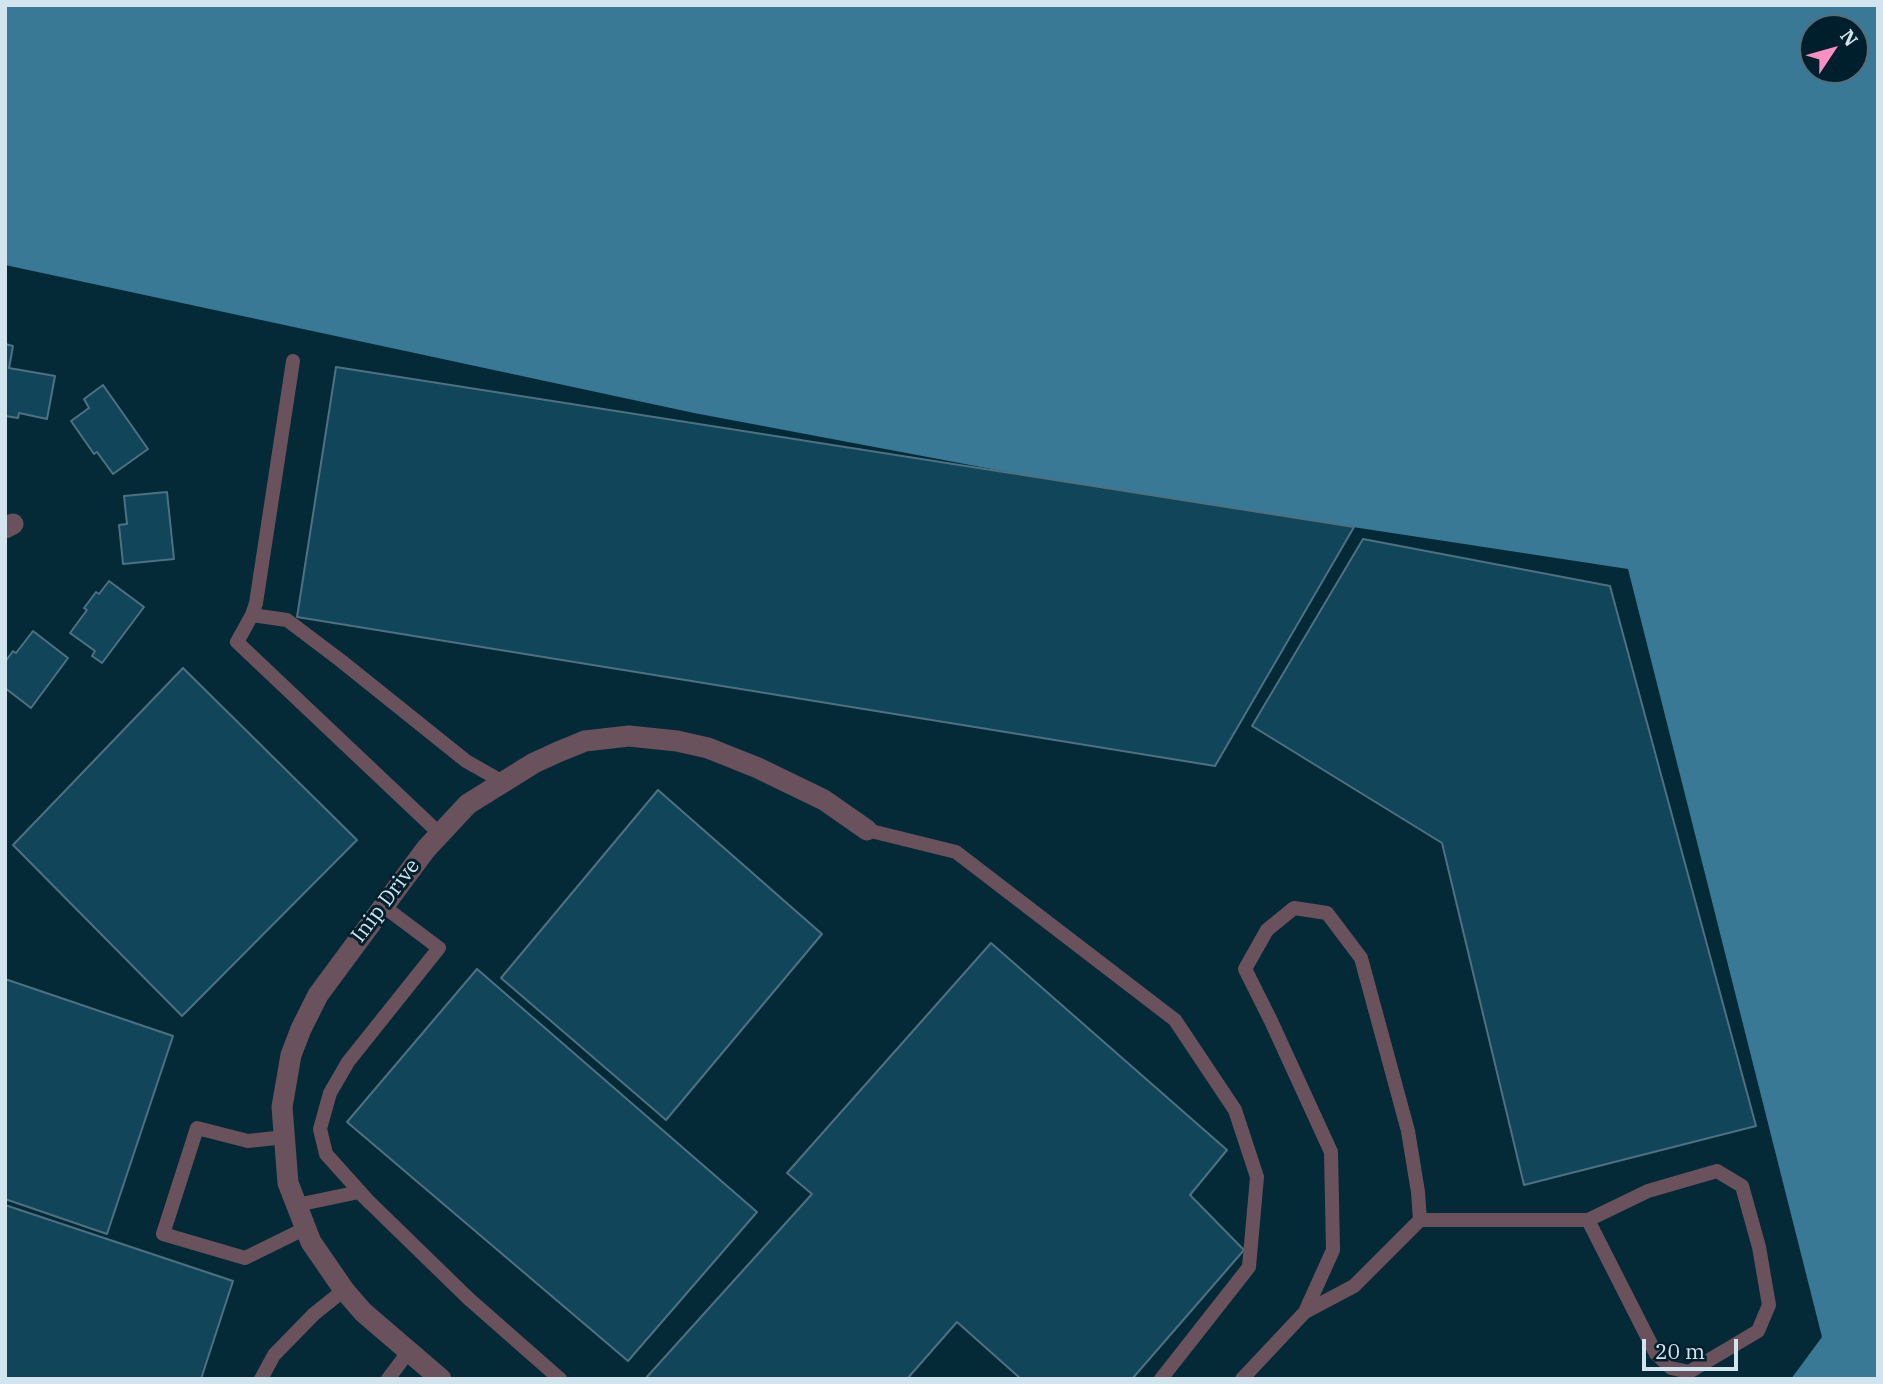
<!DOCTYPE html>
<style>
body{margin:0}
#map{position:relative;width:1883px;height:1384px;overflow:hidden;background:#042937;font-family:"IBM Plex Serif",serif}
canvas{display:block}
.frame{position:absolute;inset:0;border:7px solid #d2e5ef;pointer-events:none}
.north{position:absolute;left:1799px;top:14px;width:70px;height:70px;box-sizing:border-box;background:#001f2d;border:2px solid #546e7b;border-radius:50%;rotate:54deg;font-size:19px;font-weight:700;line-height:28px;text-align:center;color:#d2e5ef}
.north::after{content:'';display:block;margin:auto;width:24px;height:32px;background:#fb8fc4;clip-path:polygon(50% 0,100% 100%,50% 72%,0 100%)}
.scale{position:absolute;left:1642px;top:1339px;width:96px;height:32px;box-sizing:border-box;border:4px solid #d2e5ef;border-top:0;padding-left:9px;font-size:21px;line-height:24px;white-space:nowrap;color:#d2e5ef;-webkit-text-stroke:5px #001f2d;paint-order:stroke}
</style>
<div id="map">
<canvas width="1883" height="1384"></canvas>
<div class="frame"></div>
<div class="north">N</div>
<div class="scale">20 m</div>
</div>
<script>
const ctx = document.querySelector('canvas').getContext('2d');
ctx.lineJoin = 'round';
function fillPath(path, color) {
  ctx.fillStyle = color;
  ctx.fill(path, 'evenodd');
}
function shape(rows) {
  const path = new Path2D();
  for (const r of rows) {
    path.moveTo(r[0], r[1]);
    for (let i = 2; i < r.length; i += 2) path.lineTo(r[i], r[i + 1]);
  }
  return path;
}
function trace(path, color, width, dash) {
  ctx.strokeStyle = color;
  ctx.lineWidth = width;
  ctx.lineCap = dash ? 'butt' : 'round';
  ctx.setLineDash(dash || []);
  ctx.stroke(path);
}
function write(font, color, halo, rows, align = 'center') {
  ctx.font = font + ' "IBM Plex Serif",serif';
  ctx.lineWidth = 6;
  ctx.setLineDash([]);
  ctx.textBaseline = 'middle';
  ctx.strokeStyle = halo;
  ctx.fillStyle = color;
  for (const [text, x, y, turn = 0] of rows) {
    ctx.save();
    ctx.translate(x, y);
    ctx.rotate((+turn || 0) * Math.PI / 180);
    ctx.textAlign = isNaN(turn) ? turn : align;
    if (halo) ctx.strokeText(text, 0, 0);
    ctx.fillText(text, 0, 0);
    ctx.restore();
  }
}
fillPath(shape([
 [5,5,1878,5,1878,1379,1791,1379,1822,1337,1628,569,1071,484,694,413,5,265],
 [1813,28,1855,28,1855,70,1813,70]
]), '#397996');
const building = shape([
 [5,344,13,346,9,368,55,376,47,419,19,413,18,418,5,416,5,344],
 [336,367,1354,527,1215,766,297,617,336,367],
 [103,385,148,449,113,474,97,452,94,454,71,421,89,408,84,399,103,385],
 [167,492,174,559,123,564,119,525,127,524,124,496,167,492],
 [1363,539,1610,586,1756,1126,1524,1185,1442,843,1252,726,1363,539],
 [109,581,144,607,102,663,92,656,95,651,70,633,87,610,84,608,96,592,99,594,109,581],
 [33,631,68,658,31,708,5,688,5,662,13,651,16,653,33,631],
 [183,668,357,840,182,1016,13,845,183,668],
 [658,790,822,934,666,1120,501,978,658,790],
 [991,943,1227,1150,1190,1195,1244,1250,1132,1379,1021,1379,957,1322,907,1379,645,1379,812,1194,787,1173,991,943],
 [477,969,757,1212,628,1361,347,1122,477,969],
 [5,979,173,1036,107,1234,5,1199,5,979],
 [5,1205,233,1281,201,1379,5,1379,5,1205]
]);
fillPath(building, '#114559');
trace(building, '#4e7182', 2);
trace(shape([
 [293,361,256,603,252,615,237,642,440,834],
 [252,615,287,620,340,660,466,761,503,782],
 [867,830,956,852,1175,1020,1235,1110,1257,1177,1249,1267,1161,1379],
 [285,1137,248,1141,197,1128,163,1234,245,1258,306,1228],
 [370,1203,326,1154,320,1129,330,1093,348,1062,439,948,383,906],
 [297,1205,359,1192,469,1299,560,1379],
 [1420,1220,1588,1220,1648,1191,1717,1171,1742,1186,1759,1247,1769,1305,1758,1331,1689,1372,1671,1368,1656,1354,1588,1220],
 [261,1379,274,1355,314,1314,344,1290],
 [388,1379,409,1351],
 [1242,1379,1305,1312,1333,1250,1331,1152,1271,1021,1245,969,1267,930,1294,908,1327,913,1361,958,1408,1131,1418,1192,1420,1220,1354,1286,1305,1312]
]), '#6a525c', 14);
trace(shape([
 [5,528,13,524],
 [441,1379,363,1312,344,1290,311,1242,288,1183,282,1107,291,1055,301,1029,318,995,426,849,468,804,534,763,558,752,585,741,629,736,677,741,708,748,758,768,824,800,867,830]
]), '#6a525c', 21);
write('21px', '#d2e5ef', '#001f2d', [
 ["Inip Drive",386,901,-53]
]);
</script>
